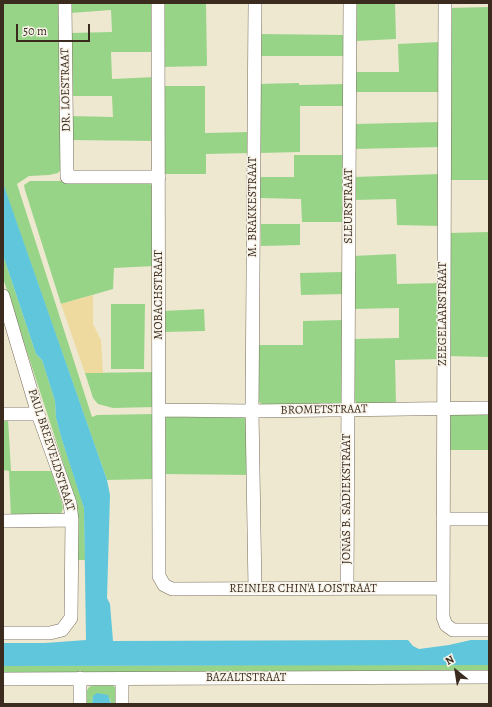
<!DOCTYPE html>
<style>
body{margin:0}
#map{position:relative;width:492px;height:707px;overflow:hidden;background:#eee8d0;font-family:Alegreya,serif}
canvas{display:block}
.frame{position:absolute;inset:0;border:4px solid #3b2a1e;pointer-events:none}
.north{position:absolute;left:436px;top:651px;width:40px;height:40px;-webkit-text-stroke:3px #f7f3e8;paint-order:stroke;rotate:330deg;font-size:11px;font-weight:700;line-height:16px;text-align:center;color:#3b2a1e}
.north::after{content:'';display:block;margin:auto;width:14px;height:18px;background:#3b2a1e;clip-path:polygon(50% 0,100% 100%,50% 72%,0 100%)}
.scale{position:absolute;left:16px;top:24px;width:74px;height:18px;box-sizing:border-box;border:2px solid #3b2a1e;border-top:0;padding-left:5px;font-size:12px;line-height:14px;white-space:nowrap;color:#3b2a1e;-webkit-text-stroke:3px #f7f3e8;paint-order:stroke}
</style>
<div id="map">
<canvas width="492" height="707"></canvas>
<div class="frame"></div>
<div class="north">N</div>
<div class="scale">50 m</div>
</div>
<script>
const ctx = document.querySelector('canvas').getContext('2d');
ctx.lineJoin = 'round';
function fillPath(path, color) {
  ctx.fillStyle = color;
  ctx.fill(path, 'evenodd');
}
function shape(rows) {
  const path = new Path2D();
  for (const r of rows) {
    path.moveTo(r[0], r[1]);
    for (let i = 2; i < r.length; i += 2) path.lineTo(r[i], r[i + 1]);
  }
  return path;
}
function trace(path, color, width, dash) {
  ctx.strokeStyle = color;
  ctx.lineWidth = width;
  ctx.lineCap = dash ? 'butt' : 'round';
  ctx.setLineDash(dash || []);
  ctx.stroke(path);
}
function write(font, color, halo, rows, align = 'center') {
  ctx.font = font + ' Alegreya,serif';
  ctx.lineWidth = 3;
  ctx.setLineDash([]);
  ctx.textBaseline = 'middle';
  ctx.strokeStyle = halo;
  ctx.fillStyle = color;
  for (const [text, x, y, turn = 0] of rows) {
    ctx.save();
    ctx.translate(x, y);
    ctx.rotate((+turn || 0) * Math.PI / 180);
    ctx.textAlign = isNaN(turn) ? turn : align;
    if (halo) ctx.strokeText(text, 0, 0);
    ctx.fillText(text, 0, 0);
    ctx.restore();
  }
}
fillPath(shape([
 [3,3,63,3,63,167,58,173,49,175,29,176,17,184,92,417,97,415,154,414,153,479,107,480,5,190,3,183],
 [70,3,154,3,155,52,111,52,112,79,156,77,156,141,69,140,68,116,113,117,112,96,69,96,70,33,112,32,111,10,70,13],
 [161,3,206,3,207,66,162,67],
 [356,3,395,3,396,39,356,41],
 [489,7,489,180,448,180,448,8],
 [258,34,344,35,344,56,258,56],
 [440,42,441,92,356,92,356,72,399,72,398,44],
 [299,83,299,85,345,84,346,106,300,106,300,152,259,153,257,84],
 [163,86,205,86,205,133,250,132,250,153,206,154,206,174,162,174],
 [441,122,441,147,354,149,354,124],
 [294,155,345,155,345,222,302,222,301,199,260,198,260,177,294,177],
 [440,174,440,226,397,225,396,199,353,200,354,177],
 [30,181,144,181,156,187,155,266,114,268,113,289,61,304,25,190,24,185],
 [261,224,300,224,300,245,261,246],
 [489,232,489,357,447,356,448,233],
 [396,254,397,284,441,283,440,359,395,360,396,404,364,405,356,403,353,395,354,339,399,338,399,308,352,309,353,256],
 [3,255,36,354,42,360,55,401,56,418,62,440,81,497,84,508,85,560,77,560,76,502,3,278],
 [343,272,344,294,301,295,300,273],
 [111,304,145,304,144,369,111,369],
 [204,309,205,331,163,332,163,311],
 [343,320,344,399,341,404,267,408,259,402,257,345,303,345,303,321],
 [155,372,155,407,113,408,98,404,93,398,85,373],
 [489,412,489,450,448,450,449,414],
 [169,414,247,414,250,475,161,474,163,417],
 [3,419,8,419,11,471,51,471,62,503,63,508,60,517,11,520,9,471,3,470],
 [297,665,489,665,489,672,3,674,3,666],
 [94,685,112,685,117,689,119,704,111,704,110,699,93,696,92,704,85,704,85,694,89,687]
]), '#97d488');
fillPath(shape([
 [93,295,93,324,101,340,103,373,85,373,61,304]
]), '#eeda9e');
fillPath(shape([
 [3,183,107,480,110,495,107,598,110,604,113,641,408,640,413,646,419,649,449,645,471,640,489,640,489,665,3,666,3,643,45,643,86,640,84,508,62,440,56,418,55,401,42,360,36,354,3,255],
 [97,693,108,695,111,704,92,704,93,696]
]), '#5fc6db');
const minor = shape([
 [65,3,67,177,159,177],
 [158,3,159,576,164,585,172,589,442,588],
 [255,3,252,411,255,589],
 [445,3,443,617,446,625,453,630,489,630],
 [3,296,38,414,70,503,72,520,71,618,62,630,50,633,3,633],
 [160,410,252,411,489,408],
 [3,414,38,414],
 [443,519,489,519],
 [3,521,72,520],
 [347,588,350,3],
 [3,679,489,677],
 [80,704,80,678],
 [122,704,122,679]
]);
trace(minor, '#7a6c5c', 14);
trace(minor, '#fff', 13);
write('12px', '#3b2a1e', '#f7f3e8', [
 ["DR. LOESTRAAT",66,90,-91],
 ["SLEURSTRAAT",349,206,-90],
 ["M. BRAKKESTRAAT",253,207,-90],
 ["MOBACHSTRAAT",159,295,-90],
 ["ZEEGELAARSTRAAT",443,314,-90],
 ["BROMETSTRAAT",324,410,-1],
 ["PAUL BREEVELDSTRAAT",51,450,72],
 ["JONAS B. SADIEKSTRAAT",347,499,-90],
 ["REINIER CHIN'A LOISTRAAT",303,589],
 ["BAZALTSTRAAT",246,678]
]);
</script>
